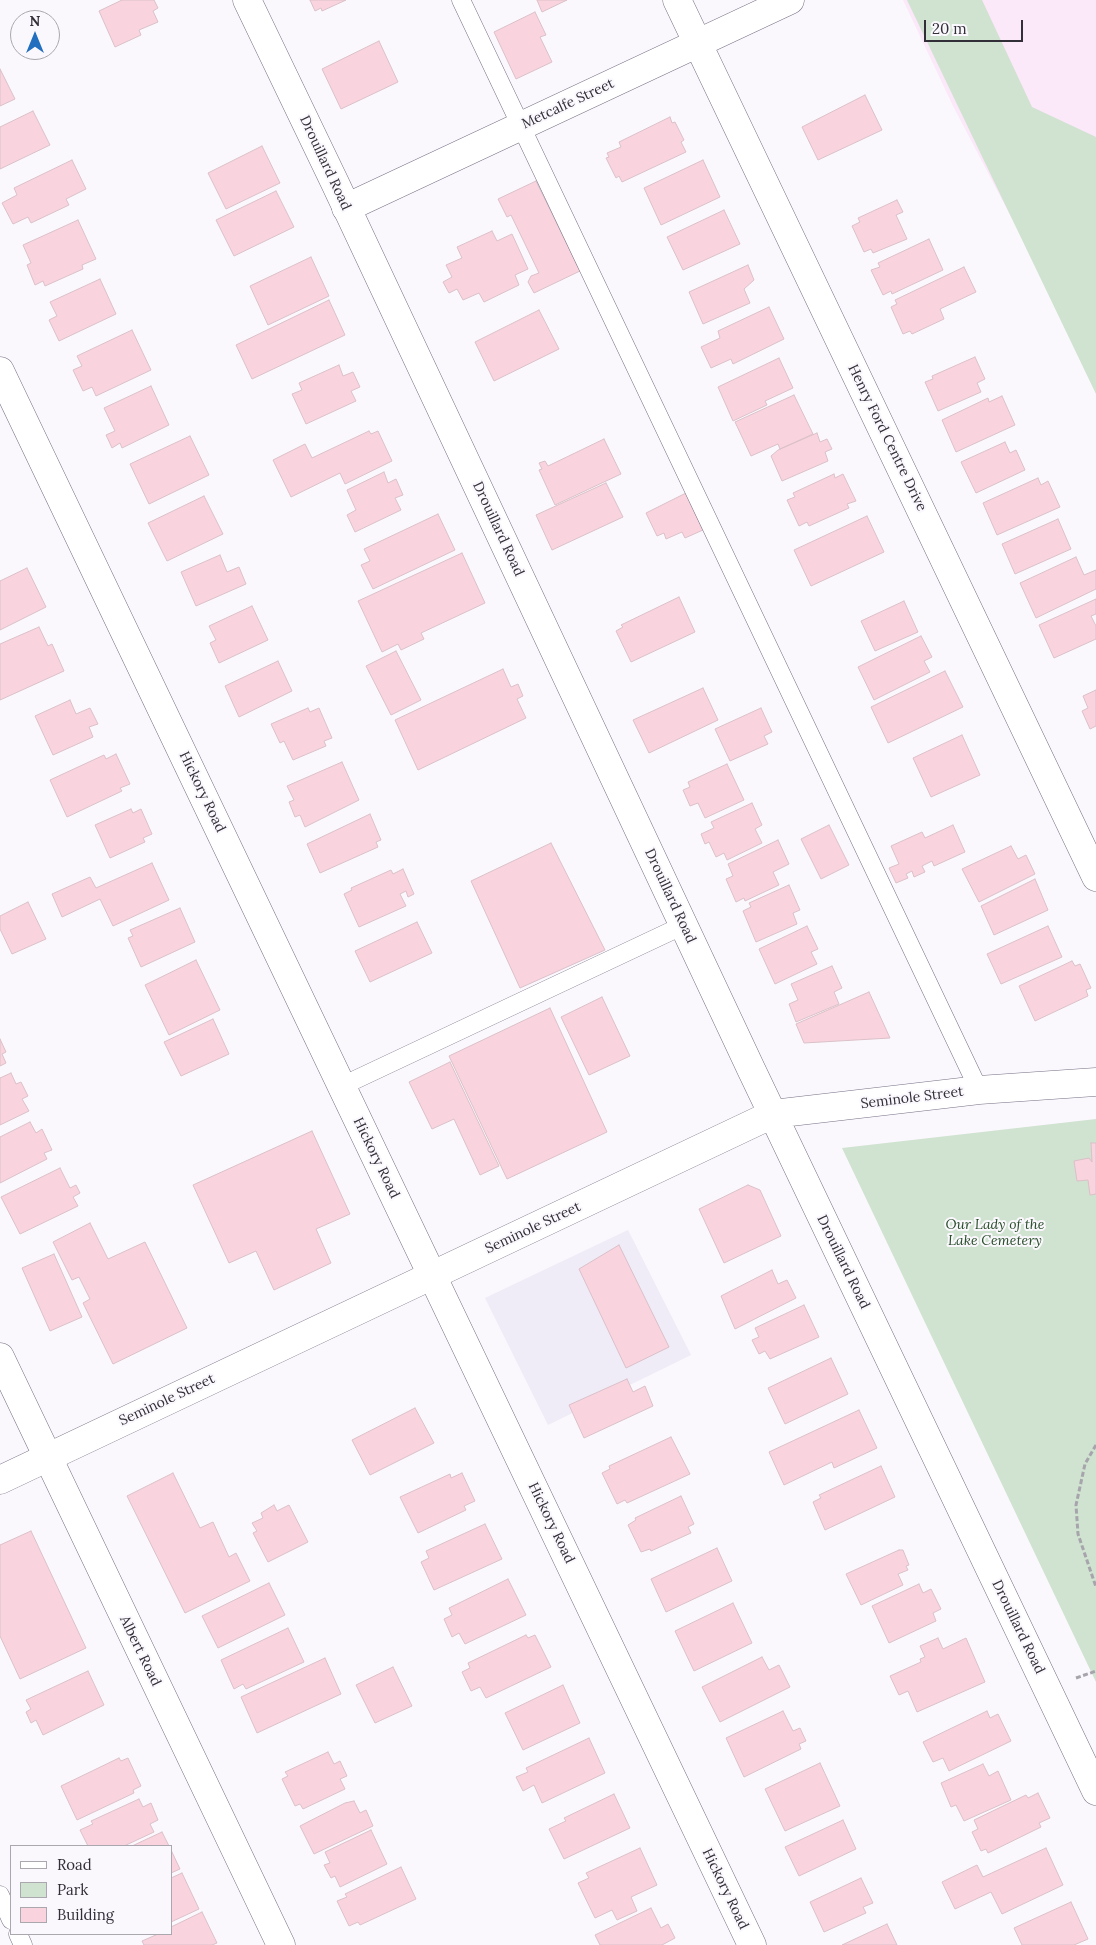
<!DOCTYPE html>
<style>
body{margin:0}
#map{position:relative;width:1096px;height:1945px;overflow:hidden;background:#faf8fd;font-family:Lora,serif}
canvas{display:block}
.legend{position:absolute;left:10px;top:1845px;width:162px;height:90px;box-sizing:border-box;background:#faf8fd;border:1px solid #aaa8ae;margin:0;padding:6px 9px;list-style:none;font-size:15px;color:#322f38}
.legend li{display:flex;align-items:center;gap:10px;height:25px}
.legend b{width:25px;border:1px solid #aaa8ae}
.north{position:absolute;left:10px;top:10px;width:50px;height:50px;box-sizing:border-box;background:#faf8fd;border:1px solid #aaa8ae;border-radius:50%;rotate:0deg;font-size:14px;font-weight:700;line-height:20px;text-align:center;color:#322f38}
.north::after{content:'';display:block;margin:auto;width:18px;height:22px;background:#236fbf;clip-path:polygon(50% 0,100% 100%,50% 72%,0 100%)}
.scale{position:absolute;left:924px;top:20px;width:99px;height:22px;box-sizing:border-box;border:2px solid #322f38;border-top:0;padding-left:6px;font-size:15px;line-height:18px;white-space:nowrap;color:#322f38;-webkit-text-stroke:4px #faf8fd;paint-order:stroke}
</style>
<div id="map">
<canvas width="1096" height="1945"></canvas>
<ul class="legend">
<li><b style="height:6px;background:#fff"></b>Road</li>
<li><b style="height:14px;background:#d0e2d0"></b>Park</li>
<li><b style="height:14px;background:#f9d4df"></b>Building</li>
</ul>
<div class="north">N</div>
<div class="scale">20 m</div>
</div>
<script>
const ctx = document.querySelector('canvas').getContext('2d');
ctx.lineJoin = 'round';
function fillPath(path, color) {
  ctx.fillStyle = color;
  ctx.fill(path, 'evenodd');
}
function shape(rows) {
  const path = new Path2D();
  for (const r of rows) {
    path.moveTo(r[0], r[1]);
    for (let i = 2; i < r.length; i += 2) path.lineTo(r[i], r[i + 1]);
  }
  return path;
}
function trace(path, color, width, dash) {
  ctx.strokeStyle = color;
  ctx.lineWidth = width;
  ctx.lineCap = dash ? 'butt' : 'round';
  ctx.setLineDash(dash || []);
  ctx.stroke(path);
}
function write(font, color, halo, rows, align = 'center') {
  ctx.font = font + ' Lora,serif';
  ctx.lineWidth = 4;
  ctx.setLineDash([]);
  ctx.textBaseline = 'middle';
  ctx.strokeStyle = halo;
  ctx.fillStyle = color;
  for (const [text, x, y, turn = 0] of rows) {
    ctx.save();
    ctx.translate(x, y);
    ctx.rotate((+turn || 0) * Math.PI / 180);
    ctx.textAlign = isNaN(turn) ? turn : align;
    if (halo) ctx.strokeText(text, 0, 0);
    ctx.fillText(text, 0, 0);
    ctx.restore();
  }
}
fillPath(shape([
 [628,1230,691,1355,548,1425,485,1298]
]), '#efebf7');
fillPath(shape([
 [903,0,1096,0,1096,392,1032,257,953,106]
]), '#fbe8f9');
fillPath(shape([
 [907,0,982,0,1032,107,1096,137,1096,394],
 [1096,1119,1096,1682,842,1148]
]), '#d0e2d0');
const building = shape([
 [122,0,154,0,158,8,153,11,158,22,139,30,141,35,115,47,99,11,122,0],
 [310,0,346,0,322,11,321,8,315,11,310,0],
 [537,0,567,0,542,12,537,0],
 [535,12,546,35,540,37,552,62,516,79,494,32,535,12],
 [379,41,398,82,341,109,322,69,379,41],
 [0,69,15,99,0,106,0,69],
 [865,95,882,130,818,160,802,127,865,95],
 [33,111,50,145,0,169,0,127,33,111],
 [670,117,672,123,675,122,684,140,681,142,686,152,622,182,619,176,616,178,606,158,609,157,607,153,621,147,619,142,670,117],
 [262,146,280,183,226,209,208,173,262,146],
 [72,160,86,189,66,199,69,205,31,223,28,217,13,224,2,203,17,195,14,188,72,160],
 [703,160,720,197,661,225,644,188,703,160],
 [536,181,580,271,534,293,528,282,531,276,539,273,511,215,507,217,498,199,536,181],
 [276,191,294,227,234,256,216,220,276,191],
 [897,200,903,212,896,215,907,239,873,253,871,249,864,252,852,226,860,222,858,218,897,200],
 [724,210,740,244,683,270,667,237,724,210],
 [78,220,96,259,82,265,83,269,45,286,43,281,35,285,27,265,31,263,23,245,78,220],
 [492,231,497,241,512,234,528,269,515,275,519,285,484,302,479,293,463,300,457,289,449,293,443,282,452,277,446,265,462,258,457,247,492,231],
 [929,239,943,270,892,294,891,291,883,295,871,270,880,267,878,263,929,239],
 [311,257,329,296,268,325,250,286,311,257],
 [748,265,754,280,744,289,750,303,703,324,689,292,748,265],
 [964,267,976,292,940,309,944,319,912,334,910,331,903,334,891,307,897,304,895,300,964,267],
 [100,279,116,314,59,341,49,320,57,316,50,302,100,279],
 [329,300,345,335,252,379,236,345,329,300],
 [769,307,784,339,733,364,731,359,711,368,701,347,720,338,718,331,769,307],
 [539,310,559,349,494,381,475,342,539,310],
 [132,330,151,370,96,396,92,387,83,391,73,370,82,366,77,356,132,330],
 [975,357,985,379,977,383,981,392,938,411,925,382,933,379,932,376,975,357],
 [779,358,793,388,765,401,767,405,733,421,718,387,779,358],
 [339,365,343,376,353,372,360,387,351,391,356,401,306,424,292,394,302,390,299,383,339,365],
 [151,386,169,425,122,448,120,443,112,448,106,435,115,431,104,408,151,386],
 [794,395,813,434,780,449,778,444,751,456,735,422,794,395],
 [1002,396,1015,425,956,452,942,420,988,398,989,402,1002,396],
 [369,431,371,434,378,431,392,461,345,484,340,473,291,497,273,460,305,444,312,458,369,431],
 [817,433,820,442,827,439,832,449,825,452,828,461,782,481,771,456,778,450,817,433],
 [190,436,209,475,149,504,130,464,190,436],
 [604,439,621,474,555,505,539,470,542,469,539,463,545,461,548,466,604,439],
 [1005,442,1010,453,1016,450,1025,470,976,493,961,462,1005,442],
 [384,472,388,483,396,479,403,495,395,498,401,510,355,532,347,515,356,510,347,490,384,472],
 [834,474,835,478,843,474,856,501,847,504,849,508,809,526,807,522,799,526,787,500,795,497,793,493,834,474],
 [1038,478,1041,485,1048,481,1060,507,997,535,983,503,1038,478],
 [606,483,623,517,552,550,536,515,606,483],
 [686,493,703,530,685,538,682,532,666,539,664,533,657,536,646,513,686,493],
 [204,496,223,534,167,561,148,523,204,496],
 [438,514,455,550,373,589,361,565,370,561,364,549,438,514],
 [867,516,884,552,811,586,794,550,867,516],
 [1058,519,1071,549,1015,574,1002,544,1058,519],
 [462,553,485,603,421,633,424,639,401,650,398,644,382,652,358,601,462,553],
 [220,555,227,572,239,567,246,584,196,606,181,572,220,555],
 [1076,557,1084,575,1096,570,1096,589,1036,618,1020,583,1076,557],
 [27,568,46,607,0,630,0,581,27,568],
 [679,597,695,632,631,662,616,631,623,627,621,625,679,597],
 [1096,599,1096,614,1091,616,1096,626,1096,639,1054,658,1039,625,1096,599],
 [904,601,918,632,875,651,861,621,904,601],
 [252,606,268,640,219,663,210,643,216,640,209,626,252,606],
 [39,627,48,646,52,644,64,671,0,700,0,644,39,627],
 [921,636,932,657,924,661,930,672,874,700,858,667,921,636],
 [396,651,421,700,391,715,366,666,396,651],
 [278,661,292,691,239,717,225,686,278,661],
 [503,669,511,687,518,684,523,696,517,699,526,718,418,770,395,720,503,669],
 [945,671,963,707,888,743,871,707,945,671],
 [703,688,718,720,649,753,633,720,703,688],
 [1096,690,1096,726,1090,729,1082,711,1088,708,1083,696,1096,690],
 [70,700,76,714,90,708,98,724,89,727,93,737,53,755,35,716,70,700],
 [308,708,310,712,319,708,332,738,324,741,326,746,293,760,284,741,280,743,271,724,308,708],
 [761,708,772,732,764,736,768,744,730,761,715,729,761,708],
 [962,735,980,775,931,797,913,758,962,735],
 [116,754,130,784,120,788,122,791,67,817,50,780,104,755,106,759,116,754],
 [342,762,359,800,305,827,300,815,295,817,289,802,294,800,287,786,342,762],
 [727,764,744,800,705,818,698,803,690,806,683,790,690,787,688,782,727,764],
 [752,803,762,825,755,829,762,843,727,860,724,853,716,857,709,842,705,844,701,834,714,828,711,822,752,803],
 [131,809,133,813,141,809,152,834,143,838,145,842,110,858,95,825,131,809],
 [370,814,381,840,376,842,378,847,320,873,307,844,370,814],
 [829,825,849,865,821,879,801,839,829,825],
 [953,825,965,852,934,866,932,861,922,866,925,872,914,877,912,871,906,874,908,878,896,883,889,868,899,864,891,846,922,832,925,838,953,825],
 [778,840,789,864,773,872,779,885,745,901,744,898,736,902,726,879,733,876,728,864,778,840],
 [551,843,605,950,520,988,471,881,551,843],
 [1011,846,1018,859,1026,855,1035,874,979,902,962,869,1011,846],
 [152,863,169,900,113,926,100,899,62,917,52,894,90,877,96,888,152,863],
 [403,869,414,894,408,897,406,891,400,894,406,906,359,927,344,894,352,890,351,888,391,870,393,874,403,869],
 [1035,879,1048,910,994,935,981,906,1035,879],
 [789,885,800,910,793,913,797,924,756,942,743,911,751,907,749,903,789,885],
 [28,902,46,939,12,954,0,929,0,916,28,902],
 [180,908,195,942,141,967,128,938,133,936,130,930,180,908],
 [417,922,432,953,370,982,355,951,417,922],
 [807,926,818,949,811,952,817,964,775,984,759,949,807,926],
 [1048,926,1062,957,1001,984,987,954,1048,926],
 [196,960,220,1010,169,1035,145,985,196,960],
 [1072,961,1075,966,1080,964,1091,988,1086,990,1088,996,1035,1021,1019,986,1072,961],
 [832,966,842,988,834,992,839,1004,796,1022,789,1004,798,1000,791,984,832,966],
 [869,992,890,1038,804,1043,796,1024,869,992],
 [602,997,630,1056,589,1075,561,1017,602,997],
 [550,1008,607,1132,507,1179,449,1056,550,1008],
 [213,1019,229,1054,181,1076,164,1042,213,1019],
 [0,1039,6,1052,2,1054,6,1063,0,1066,0,1039],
 [450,1062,499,1166,480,1175,454,1119,432,1129,409,1082,450,1062],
 [11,1073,16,1084,21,1082,28,1096,22,1099,29,1111,0,1125,0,1078,11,1073],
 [30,1122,36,1133,42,1129,52,1150,44,1153,47,1159,0,1183,0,1137,30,1122],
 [312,1131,350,1214,316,1229,331,1263,274,1290,256,1251,229,1263,193,1185,312,1131],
 [1091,1143,1096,1143,1096,1194,1090,1195,1088,1180,1077,1181,1074,1161,1089,1158,1092,1162,1091,1143],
 [60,1168,70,1188,76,1185,80,1193,73,1197,78,1206,20,1234,1,1197,60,1168],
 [748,1185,760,1190,781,1236,724,1263,699,1209,748,1185],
 [90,1223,108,1259,145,1242,187,1328,113,1364,83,1303,90,1299,79,1277,72,1280,53,1242,90,1223],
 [619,1245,669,1347,626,1368,579,1269,619,1245],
 [54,1254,82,1317,50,1331,22,1268,54,1254],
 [772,1270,778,1284,787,1280,796,1298,735,1329,721,1296,772,1270],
 [804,1305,819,1337,770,1359,765,1351,759,1354,752,1340,759,1337,755,1328,804,1305],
 [831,1358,848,1394,785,1424,768,1388,831,1358],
 [627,1379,633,1392,645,1386,653,1406,584,1438,569,1405,627,1379],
 [415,1408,434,1443,370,1475,352,1440,415,1408],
 [859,1410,877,1448,834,1468,832,1462,784,1485,769,1452,859,1410],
 [671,1437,690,1474,627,1503,625,1500,617,1504,602,1473,610,1469,609,1466,671,1437],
 [881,1466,895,1497,825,1530,813,1502,821,1498,819,1495,881,1466],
 [173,1473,200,1528,213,1522,229,1557,236,1553,250,1581,185,1613,127,1496,173,1473],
 [462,1473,475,1501,464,1506,466,1510,418,1533,400,1497,450,1474,451,1478,462,1473],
 [681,1496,694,1524,688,1527,691,1533,651,1551,650,1549,641,1552,628,1525,636,1520,635,1518,681,1496],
 [274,1505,277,1511,289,1505,308,1542,268,1562,253,1533,257,1531,252,1523,263,1518,261,1513,274,1505],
 [485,1524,502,1559,434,1590,421,1562,429,1558,426,1551,485,1524],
 [31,1531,86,1648,20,1679,0,1636,0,1545,31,1531],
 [717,1548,732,1581,666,1612,651,1579,717,1548],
 [899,1550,903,1550,909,1565,906,1566,908,1570,898,1574,903,1585,861,1605,846,1574,899,1550],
 [508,1579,526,1615,465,1644,459,1633,452,1637,444,1619,452,1615,449,1608,508,1579],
 [269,1583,285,1615,218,1648,202,1616,269,1583],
 [919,1584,923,1593,931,1589,941,1609,933,1613,936,1621,889,1643,872,1606,919,1584],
 [733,1603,752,1643,694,1671,675,1631,733,1603],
 [288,1628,304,1662,246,1689,243,1684,234,1689,221,1660,288,1628],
 [526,1635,528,1638,535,1635,551,1667,486,1698,480,1687,471,1691,462,1672,470,1668,468,1663,526,1635],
 [938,1638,943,1649,966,1638,985,1682,917,1712,908,1691,899,1695,890,1676,921,1662,920,1659,925,1657,920,1646,938,1638],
 [762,1657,769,1670,779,1665,790,1687,720,1722,702,1687,762,1657],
 [325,1658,341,1694,257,1733,241,1697,325,1658],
 [393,1667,412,1706,375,1723,356,1685,393,1667],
 [88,1671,104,1705,43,1735,36,1720,31,1723,26,1712,31,1709,26,1700,88,1671],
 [563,1685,580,1723,523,1750,505,1713,563,1685],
 [783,1711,793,1731,800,1728,806,1741,799,1744,801,1749,744,1777,726,1738,783,1711],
 [987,1711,990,1718,998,1714,1011,1741,949,1771,943,1758,933,1762,923,1742,987,1711],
 [589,1738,605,1773,542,1803,534,1785,523,1791,516,1777,528,1772,526,1768,589,1738],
 [328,1752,334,1764,340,1761,347,1776,340,1779,345,1789,303,1809,300,1804,295,1806,282,1779,288,1776,285,1772,328,1752],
 [119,1758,121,1761,128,1758,141,1786,133,1790,134,1793,77,1820,61,1786,119,1758],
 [820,1763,840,1806,785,1831,765,1789,820,1763],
 [983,1764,989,1776,998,1771,1011,1800,964,1821,956,1805,951,1807,941,1783,983,1764],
 [1038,1793,1050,1818,1039,1823,1041,1827,988,1853,986,1849,981,1851,972,1832,978,1829,974,1820,1026,1795,1028,1798,1038,1793],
 [614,1794,630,1828,564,1859,549,1829,566,1821,564,1818,614,1794],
 [139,1799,143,1807,151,1803,158,1820,150,1824,154,1832,124,1846,88,1846,80,1830,93,1824,91,1821,139,1799],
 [354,1801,360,1813,366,1810,373,1826,314,1854,300,1826,345,1803,354,1801],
 [843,1820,856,1849,799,1876,785,1847,843,1820],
 [371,1830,387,1864,340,1887,335,1876,331,1878,324,1865,330,1863,325,1852,371,1830],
 [162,1832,169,1846,132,1846,162,1832],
 [640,1848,657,1885,631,1897,637,1911,617,1920,612,1910,595,1918,578,1883,589,1878,586,1873,640,1848],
 [1046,1848,1063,1885,1002,1914,991,1892,955,1909,942,1882,977,1865,983,1877,1046,1848],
 [171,1850,180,1869,171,1873,171,1850],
 [401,1867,416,1899,360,1925,358,1922,349,1926,337,1901,347,1897,345,1894,401,1867],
 [182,1873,199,1909,171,1922,171,1878,182,1873],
 [861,1878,873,1903,863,1907,866,1913,824,1932,810,1902,861,1878],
 [1071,1902,1088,1939,1074,1945,1022,1945,1014,1928,1071,1902],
 [651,1908,661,1928,668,1924,675,1938,662,1945,600,1945,595,1935,651,1908],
 [202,1912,217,1943,212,1945,144,1945,142,1941,158,1934,171,1934,171,1927,202,1912],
 [887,1924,897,1945,842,1945,887,1924]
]);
fillPath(building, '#f9d4df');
trace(building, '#dbc0c8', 1);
const service = shape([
 [461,0,979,1090],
 [342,1086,684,925],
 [0,1895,11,1920],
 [18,1934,23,1945]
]);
const minor = shape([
 [677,0,1096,877],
 [346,208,790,0],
 [0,371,752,1945],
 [0,1357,281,1945]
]);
const tertiary = shape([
 [247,0,335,183,752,1071,1096,1791],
 [0,1480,773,1114,979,1090,1096,1082]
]);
trace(service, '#777084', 19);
trace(minor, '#777084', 29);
trace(tertiary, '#777084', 29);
trace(shape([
 [1096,1445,1085,1464,1076,1505,1078,1534,1096,1587],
 [1076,1678,1096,1671]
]), '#a7a5ac', 3, [5, 2.5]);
trace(service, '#fff', 18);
trace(minor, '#fff', 28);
trace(tertiary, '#fff', 28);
write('14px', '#322f38', '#faf8fd', [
 ["Metcalfe Street",568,104,-25],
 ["Drouillard Road",325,163,65],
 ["Henry Ford Centre Drive",887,438,64],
 ["Drouillard Road",498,529,65],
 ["Hickory Road",202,792,64],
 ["Drouillard Road",670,896,65],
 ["Seminole Street",912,1098,-7],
 ["Hickory Road",376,1158,64],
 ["Seminole Street",533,1228,-25],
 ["Drouillard Road",843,1262,64],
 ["Seminole Street",167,1400,-25],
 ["Hickory Road",551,1523,64],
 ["Drouillard Road",1018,1627,64],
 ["Albert Road",140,1651,64],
 ["Hickory Road",725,1889,64]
]);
write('italic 14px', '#284d29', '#faf8fd', [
 ["Our Lady of the",995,1225],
 ["Lake Cemetery",995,1241]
]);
</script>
